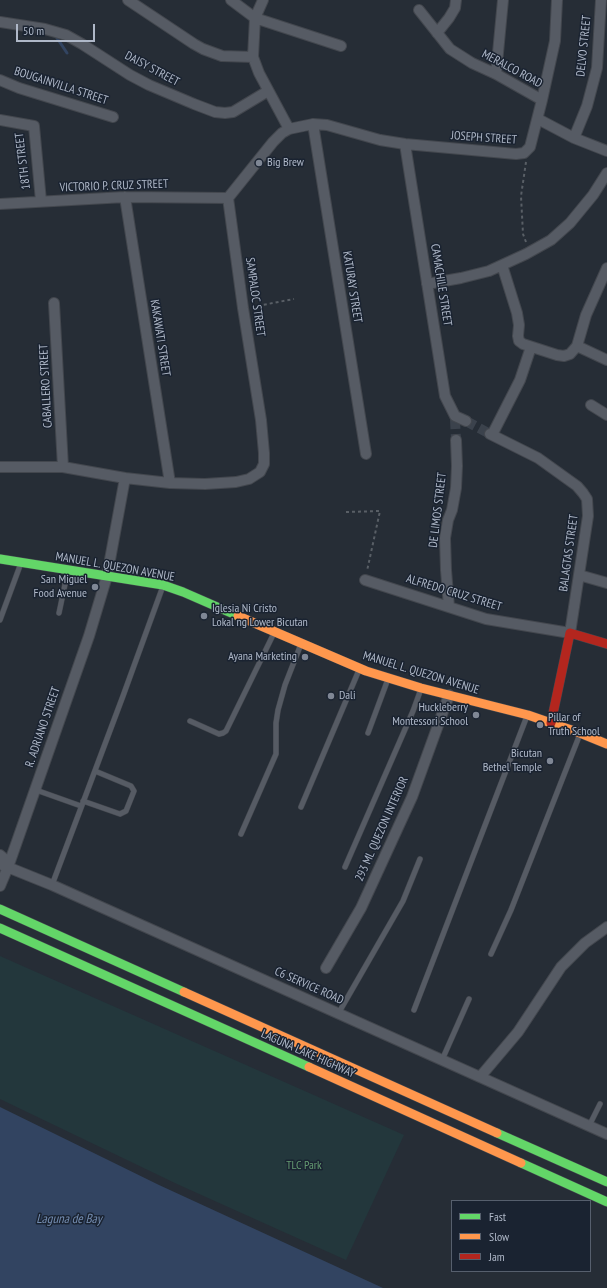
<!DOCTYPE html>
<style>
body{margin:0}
#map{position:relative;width:607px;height:1288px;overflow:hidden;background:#262d36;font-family:"PT Sans Narrow",sans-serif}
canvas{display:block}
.legend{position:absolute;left:451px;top:1200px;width:140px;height:72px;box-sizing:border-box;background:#1a2331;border:1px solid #565f6d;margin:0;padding:5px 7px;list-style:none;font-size:12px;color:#afb8c8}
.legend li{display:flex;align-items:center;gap:8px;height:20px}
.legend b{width:20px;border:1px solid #565f6d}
.scale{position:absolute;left:16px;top:24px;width:79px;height:18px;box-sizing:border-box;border:2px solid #afb8c8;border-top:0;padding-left:5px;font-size:12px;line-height:14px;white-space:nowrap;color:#afb8c8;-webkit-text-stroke:3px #1a2331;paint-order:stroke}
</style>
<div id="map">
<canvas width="607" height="1288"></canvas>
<ul class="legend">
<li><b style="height:5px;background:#63d668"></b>Fast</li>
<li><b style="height:5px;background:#ff974d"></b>Slow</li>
<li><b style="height:5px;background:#b3261e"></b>Jam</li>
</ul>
<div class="scale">50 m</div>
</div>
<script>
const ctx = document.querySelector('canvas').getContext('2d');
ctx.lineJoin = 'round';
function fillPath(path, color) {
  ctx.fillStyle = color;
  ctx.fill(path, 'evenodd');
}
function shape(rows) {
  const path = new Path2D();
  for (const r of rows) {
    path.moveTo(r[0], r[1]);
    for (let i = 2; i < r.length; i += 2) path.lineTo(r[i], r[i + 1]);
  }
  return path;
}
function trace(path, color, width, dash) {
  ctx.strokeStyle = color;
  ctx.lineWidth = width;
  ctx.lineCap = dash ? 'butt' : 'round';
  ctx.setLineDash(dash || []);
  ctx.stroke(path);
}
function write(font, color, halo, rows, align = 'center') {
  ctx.font = font + ' "PT Sans Narrow",sans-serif';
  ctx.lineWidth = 3;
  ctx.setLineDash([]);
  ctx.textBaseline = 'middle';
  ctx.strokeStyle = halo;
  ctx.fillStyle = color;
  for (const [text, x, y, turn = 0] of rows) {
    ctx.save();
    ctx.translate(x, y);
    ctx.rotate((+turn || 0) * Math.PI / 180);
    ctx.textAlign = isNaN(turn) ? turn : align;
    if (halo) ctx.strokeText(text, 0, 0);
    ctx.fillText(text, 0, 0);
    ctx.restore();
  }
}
fillPath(shape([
 [0,956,404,1135,346,1260,177,1184,0,1099]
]), '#23373c');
fillPath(shape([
 [0,1107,159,1185,383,1288,0,1288]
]), '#324461');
trace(shape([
 [55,35,67,53]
]), '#324461', 3);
trace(shape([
 [455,419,456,440],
 [466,421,490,434]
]), '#3b424c', 10, [10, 5]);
const lane = shape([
 [59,613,68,570],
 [0,620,21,563],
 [190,721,219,734,223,733,226,731,274,633],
 [368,733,388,679],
 [36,790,81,806],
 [83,801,120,814,126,811,134,791,131,786,95,771],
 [301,807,359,670],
 [241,834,276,754,276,723,278,710,285,685,301,644],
 [345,867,413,711,421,689],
 [52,885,123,696,163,586],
 [491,954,511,910,580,734],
 [414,1010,527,716],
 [338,1014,403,901,420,859],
 [442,1060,469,999],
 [589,1126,600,1104]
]);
const street = shape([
 [128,0,194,44,203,49,222,56,253,57],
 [231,0,255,18,341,46],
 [263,0,255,18,253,57,259,73,289,129],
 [419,10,450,49,472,63,496,74,542,100],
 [0,22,45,29,66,35,82,44,130,75,149,85,194,104,215,112,225,113,233,112,268,91],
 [437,33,449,18,455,8,456,0],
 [496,74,503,0],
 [0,80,19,88,113,117],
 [538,119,574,138,607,151],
 [0,120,34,126,41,201],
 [313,124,366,454],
 [574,138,587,106,597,68,601,0],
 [405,144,445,396,455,416,466,421],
 [125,197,170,483],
 [0,204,125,197,228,198],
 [502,265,517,313,519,325,518,336,519,341,523,344,557,355,564,356,570,354,577,346,586,315,607,268],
 [427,284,461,278,489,271,526,254,551,240,570,223,593,195,607,173],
 [54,303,63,467],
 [577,346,607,360],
 [591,405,607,415],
 [492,435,520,380,531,347],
 [0,467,63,467,125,478,170,483,205,484,236,482,249,479,260,472,264,464,264,453,261,420,243,308,228,198,273,142,282,133,289,129,313,124,327,125,380,140,405,144,516,154,524,153,530,147,542,100,555,41,557,0],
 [579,575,607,583],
 [365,580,486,619,570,633,588,516,587,499,583,493,577,486,538,458,490,434],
 [449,607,446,570,445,538,448,520,452,510,456,488,457,466,456,440],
 [0,855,6,860,8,867],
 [0,864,52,885,607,1134],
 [0,886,8,867,89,636,107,576,125,478],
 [326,968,361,908,412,797,449,695],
 [480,1077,518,1032,561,967,585,943,607,927]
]);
const fast = shape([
 [0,559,163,585,183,592,238,616],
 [0,909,184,992],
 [0,928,309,1067],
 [497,1133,607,1182],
 [521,1163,607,1202]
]);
const slow = shape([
 [238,616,366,671,421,688,528,715,580,733,607,744],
 [184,992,497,1133],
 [309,1067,521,1163]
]);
const jam = shape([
 [551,723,570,633,607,644]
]);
trace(lane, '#43474e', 6);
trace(street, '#43474e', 12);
trace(fast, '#43474e', 10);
trace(slow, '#43474e', 10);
trace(jam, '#43474e', 10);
trace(shape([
 [526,162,521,196,523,234,526,242],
 [252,307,294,299],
 [346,512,380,511,367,571]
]), '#595f66', 2, [3, 3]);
trace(lane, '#565b64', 5);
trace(street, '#565b64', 10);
trace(fast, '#63d668', 9);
trace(slow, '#ff974d', 9);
trace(jam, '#b3261e', 9);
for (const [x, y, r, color] of [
 [259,163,4,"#7f8795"],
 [95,587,4,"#7f8795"],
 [204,616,4,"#7f8795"],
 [305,657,4,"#7f8795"],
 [331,696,4,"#7f8795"],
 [476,715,4,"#7f8795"],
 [540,725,4,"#7f8795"],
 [550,761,4,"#7f8795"]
]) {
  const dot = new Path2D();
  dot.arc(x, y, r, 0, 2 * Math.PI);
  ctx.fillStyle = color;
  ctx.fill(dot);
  trace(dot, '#1a2331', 1.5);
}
write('12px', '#afb8c8', '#1a2331', [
 ["DELVO STREET",584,46,-84],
 ["DAISY STREET",152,69,28],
 ["MERALCO ROAD",512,69,28],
 ["BOUGAINVILLA STREET",61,86,18],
 ["JOSEPH STREET",484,138,4],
 ["18TH STREET",23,161,-97],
 ["VICTORIO P. CRUZ STREET",114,186,-2],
 ["CAMACHILE STREET",441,285,81],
 ["KATURAY STREET",352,287,81],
 ["SAMPALOC STREET",255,297,82],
 ["KAKAWATI STREET",160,338,81],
 ["CABALLERO STREET",46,386,-93],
 ["DE LIMOS STREET",438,510,-83],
 ["BALAGTAS STREET",569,553,-82],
 ["MANUEL L. QUEZON AVENUE",115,567,10],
 ["ALFREDO CRUZ STREET",454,593,17],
 ["MANUEL L. QUEZON AVENUE",421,673,17],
 ["R. ADRIANO STREET",43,727,-71],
 ["293 ML QUEZON INTERIOR",382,829,-66],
 ["C6 SERVICE ROAD",309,986,24],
 ["LAGUNA LAKE HIGHWAY",308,1054,24]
]);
write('12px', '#afb8c8', '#1a2331', [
 ["Big Brew",267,163],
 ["San Miguel",87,580,"right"],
 ["Food Avenue",87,594,"right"],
 ["Iglesia Ni Cristo",212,609],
 ["Lokal ng Lower Bicutan",212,623],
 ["Ayana Marketing",297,657,"right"],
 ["Dali",339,696],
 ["Huckleberry",468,708,"right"],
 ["Montessori School",468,722,"right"],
 ["Pillar of",548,718],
 ["Truth School",548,732],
 ["Bicutan",542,754,"right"],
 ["Bethel Temple",542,768,"right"]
], 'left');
write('12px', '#659b72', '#1a2331', [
 ["TLC Park",304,1166]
]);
write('italic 13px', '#758eb2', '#1a2331', [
 ["Laguna de Bay",69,1219]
]);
</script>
